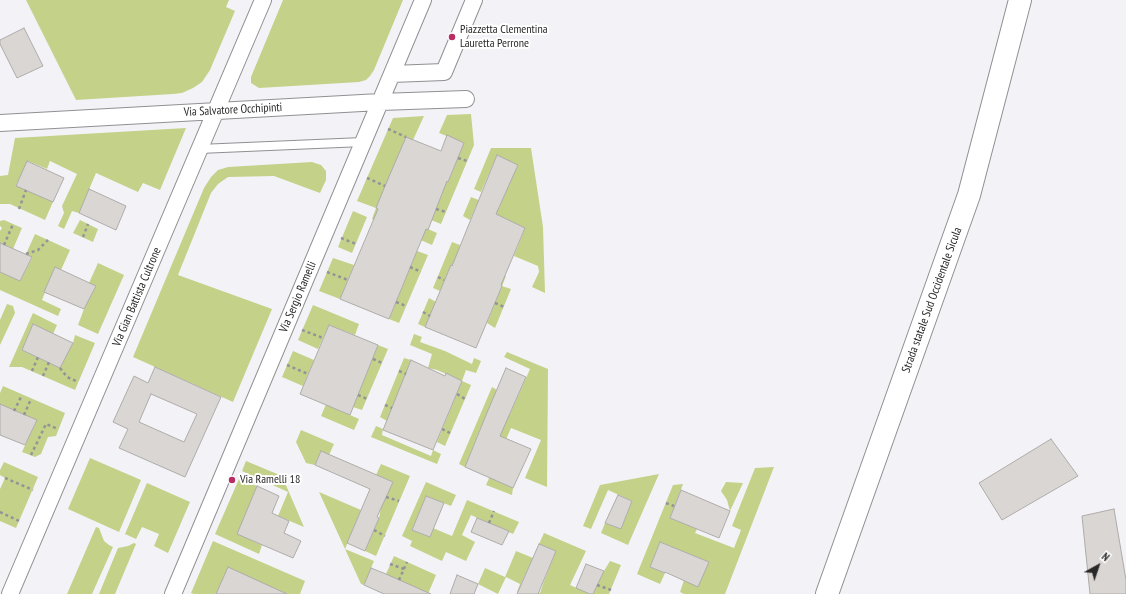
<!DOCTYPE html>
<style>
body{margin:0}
#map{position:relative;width:1126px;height:594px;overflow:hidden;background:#f3f3f7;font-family:"PT Sans Narrow",sans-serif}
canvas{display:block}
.north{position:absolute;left:1078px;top:546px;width:40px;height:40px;-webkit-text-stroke:3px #fff;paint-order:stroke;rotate:40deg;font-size:11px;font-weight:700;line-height:16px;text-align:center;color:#282829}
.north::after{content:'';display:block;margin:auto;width:14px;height:18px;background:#282829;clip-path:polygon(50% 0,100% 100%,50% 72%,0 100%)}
</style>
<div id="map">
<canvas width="1126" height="594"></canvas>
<div class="north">N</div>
</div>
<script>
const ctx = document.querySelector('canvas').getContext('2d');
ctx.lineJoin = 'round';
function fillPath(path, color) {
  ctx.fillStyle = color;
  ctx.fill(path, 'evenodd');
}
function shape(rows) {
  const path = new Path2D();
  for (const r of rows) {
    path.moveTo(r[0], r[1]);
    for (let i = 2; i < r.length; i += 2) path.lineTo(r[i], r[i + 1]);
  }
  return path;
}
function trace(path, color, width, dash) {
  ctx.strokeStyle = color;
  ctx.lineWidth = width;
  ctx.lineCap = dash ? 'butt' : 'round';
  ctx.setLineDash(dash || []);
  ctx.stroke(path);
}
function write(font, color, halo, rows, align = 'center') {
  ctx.font = font + ' "PT Sans Narrow",sans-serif';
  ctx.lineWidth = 4;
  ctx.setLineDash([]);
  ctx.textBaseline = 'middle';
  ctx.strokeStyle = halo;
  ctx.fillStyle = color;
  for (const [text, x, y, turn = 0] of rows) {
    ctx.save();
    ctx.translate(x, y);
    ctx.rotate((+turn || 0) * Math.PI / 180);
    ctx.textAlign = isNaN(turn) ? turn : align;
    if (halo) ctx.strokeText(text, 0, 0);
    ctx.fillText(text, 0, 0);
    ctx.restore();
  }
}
fillPath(shape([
 [26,0,229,0,226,7,235,11,210,70,202,82,193,88,182,93,173,94,76,100],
 [283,0,403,0,374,70,370,76,366,80,359,82,259,88,251,83,251,77],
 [471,114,474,145,441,224,431,220,431,175,448,182,464,143,439,133,447,115],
 [424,116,413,140,406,137,377,208,403,219,398,231,372,219,376,208,357,201,393,118],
 [186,128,160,190,143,183,138,192,96,173,79,213,72,211,64,229,58,226,64,213,62,206,77,174,50,161,47,169,28,161,16,185,53,202,45,220,10,204,0,204,0,176,8,175,15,138],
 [491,148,531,148,543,227,545,293,532,287,539,272,538,266,514,256,525,228,476,206,470,220,463,216,471,197,499,208,517,165,497,155,481,192,474,189],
 [312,162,321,165,326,171,326,180,320,193,274,176,228,177,218,184,211,193,178,275,272,309,233,402,133,357,204,188,211,177,218,170,228,167],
 [353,211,367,217,352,253,338,247],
 [4,220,22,228,13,249,0,243,0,231,2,228,0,226,0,221],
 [80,220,98,229,93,242,73,233],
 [412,222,437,233,432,245,407,234],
 [35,234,70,250,61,270,55,267,42,300,61,309,58,316,0,290,0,272,20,281,32,258,26,254],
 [452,242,460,245,459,249,484,259,488,268,506,276,502,286,511,289,495,328,487,323,502,286,451,265,440,291,433,288],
 [417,251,428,255,399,323,389,319],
 [333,258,354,265,340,299,319,291],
 [98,263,124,275,98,334,78,325,84,309,96,286,89,283],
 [429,298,436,302,425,327,418,324],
 [7,304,13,306,15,313,0,345,0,320],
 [313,305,359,324,355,335,329,325,318,349,298,340],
 [33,313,57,325,53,334,33,324,22,350,60,368,73,343,75,335,95,343,75,390,22,367,9,367],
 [414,334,422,337,420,342,445,351,472,364,474,358,481,361,476,373,466,370,462,381,471,385,445,446,437,442,462,381,437,370,428,368,432,354,410,345],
 [378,345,388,349,362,410,353,407],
 [293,351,314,360,303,386,282,377],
 [507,352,548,369,547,487,525,478,541,440,511,428,498,458,496,480,513,488,512,495,486,485,498,458,499,435,481,427,465,467,459,464,492,387,497,390,490,406,510,414,530,369,504,357],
 [404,358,411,360,387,421,380,417],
 [3,386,65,413,56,436,48,437,41,454,35,457,22,452,37,420,0,406,0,393],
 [333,388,339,390,332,407,359,419,354,430,321,416],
 [376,426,383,429,382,435,431,456,433,450,441,454,437,464,371,437],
 [301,430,334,444,329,455,321,451,315,465,306,463,296,442],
 [90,458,141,480,119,532,68,509],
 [246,461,282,476,304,527,278,516,288,492,242,471],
 [4,462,38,477,16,528,0,521,0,489,5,478,0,475,0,470],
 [381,464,410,476,376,556,365,551,379,518,381,507,393,482,376,475],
 [774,467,725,594,684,594,680,592,684,580,709,562,660,542,650,567,665,573,660,584,637,574,673,485,683,484,670,518,697,529,695,533,734,548,741,530,732,526,755,468],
 [659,474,628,545,601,533,605,523,621,529,632,501,608,490,591,529,583,526,600,485],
 [239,479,257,486,238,534,262,545,259,554,215,534],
 [426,482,456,495,451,506,426,496,412,530,430,537,433,528,452,536,467,500,519,522,513,534,471,515,462,535,475,542,466,561,446,552,442,561,410,546,412,541,402,536],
 [726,482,743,483,730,511,727,500,721,491],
 [147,483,190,502,168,553,154,546,159,534,142,527,136,539,125,534],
 [319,492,361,510,345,549,374,561,364,585,361,584],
 [96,527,99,528,104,541,109,545,113,547,92,594,67,594],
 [544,533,586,551,570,585,590,594,521,594,517,592,520,584,506,577,498,594,478,584,485,568,505,577,516,551,533,558,521,584,540,593,543,584,556,551,539,544],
 [213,541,305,581,300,594,287,594,228,568,216,594,194,594,191,593],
 [134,543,136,544,115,594,99,594,118,548,128,546],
 [394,556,436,575,428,594,415,594,386,574],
 [610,561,621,565,609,594,593,594,604,571]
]), '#c3d189');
const building = shape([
 [24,28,43,66,17,78,0,44,0,40,24,28],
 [447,135,464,143,448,182,447,181,428,230,426,229,389,319,340,299,378,209,376,208,385,186,406,137,441,151,447,135],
 [497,155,518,165,496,214,525,228,501,285,502,286,476,348,425,327,451,265,452,266,497,155],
 [27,161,64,178,53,202,16,186,27,161],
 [89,189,126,206,116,230,79,213,89,189],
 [0,243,32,257,20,281,0,272,0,243],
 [55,267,96,286,84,309,44,292,55,267],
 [33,324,73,343,60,368,22,350,33,324],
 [329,325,378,345,350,415,300,394,329,325],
 [411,360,445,376,446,373,462,381,433,450,383,430,411,360],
 [155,367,221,397,185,477,119,448,128,429,113,422,134,376,148,383,155,367],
 [151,394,197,414,184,442,139,422,151,394],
 [506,368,526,377,500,436,531,449,513,488,465,467,486,415,506,368],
 [0,404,37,420,25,445,0,435,0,404],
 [1051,439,1078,476,1002,520,979,483,1051,439],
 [321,451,393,482,377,517,379,518,365,551,347,543,370,489,315,465,321,451],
 [257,486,279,496,272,513,289,521,284,533,301,541,293,558,237,534,257,486],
 [681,490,730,511,719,538,670,518,681,490],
 [618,495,632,501,621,529,605,523,618,495],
 [426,496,444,503,430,537,412,530,426,496],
 [1114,509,1126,580,1126,594,1090,594,1082,516,1114,509],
 [477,518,509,531,502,545,471,532,477,518],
 [660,542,709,562,698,587,665,572,665,573,650,567,660,542],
 [539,544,556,551,538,594,517,594,539,544],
 [586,564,604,571,593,594,590,594,576,588,586,564],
 [228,567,287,594,216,594,228,567],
 [371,568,386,574,431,594,384,594,364,585,371,568],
 [457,575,478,584,474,594,450,594,457,575]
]);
fillPath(building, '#d9d6d4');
trace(building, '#aeaba9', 1);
const service = shape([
 [199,149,363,142]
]);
const minor = shape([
 [392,74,444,72,474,0],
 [0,123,380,102,466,99],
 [10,594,263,0],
 [173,594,423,0]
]);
const primary = shape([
 [827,594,969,195,1020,0]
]);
trace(service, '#909093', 10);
trace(minor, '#909093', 18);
trace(primary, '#909093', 24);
trace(shape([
 [388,129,406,137],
 [458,158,467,161],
 [367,178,385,186],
 [19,209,26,190],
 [436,209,446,212],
 [83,237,88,224],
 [341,238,356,244],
 [4,245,13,224],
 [26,254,38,250,48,240],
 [410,267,421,272],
 [327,272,348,280],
 [438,277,444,280],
 [396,302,406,306],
 [495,303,504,307],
 [423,312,430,316],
 [302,330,323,338],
 [373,359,382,363],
 [287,365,308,374],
 [60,368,67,377,78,382],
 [32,371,38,357],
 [399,371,406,374],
 [43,376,49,362],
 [457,394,465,399],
 [358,395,367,399],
 [385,405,392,408],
 [14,411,22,395],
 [24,415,31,399],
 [442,429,450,433],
 [31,455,46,424,58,429],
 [5,478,33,490],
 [386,497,399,501],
 [666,503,674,506],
 [0,512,19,521],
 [489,523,494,511],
 [374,530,385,536],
 [390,564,404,569],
 [399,580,407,562],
 [597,585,611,590]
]), '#949497', 2.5, [3, 3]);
trace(service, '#fff', 8);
trace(minor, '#fff', 16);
trace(primary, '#fff', 22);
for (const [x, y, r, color] of [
 [452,37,4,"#b92d64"],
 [232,480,4,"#b92d64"]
]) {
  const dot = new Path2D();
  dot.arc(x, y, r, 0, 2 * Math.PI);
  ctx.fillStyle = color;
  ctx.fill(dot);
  trace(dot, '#fff', 1.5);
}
write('12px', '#282829', '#fff', [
 ["Piazzetta Clementina",460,30],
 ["Lauretta Perrone",460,44],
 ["Via Ramelli 18",240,480]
], 'left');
write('12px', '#282829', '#fff', [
 ["Via Salvatore Occhipinti",233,110,-3],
 ["Via Gian Battista Cultrone",137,297,-67],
 ["Via Sergio Ramelli",298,297,-67],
 ["Strada statale Sud Occidentale Sicula",932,300,-70]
]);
</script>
